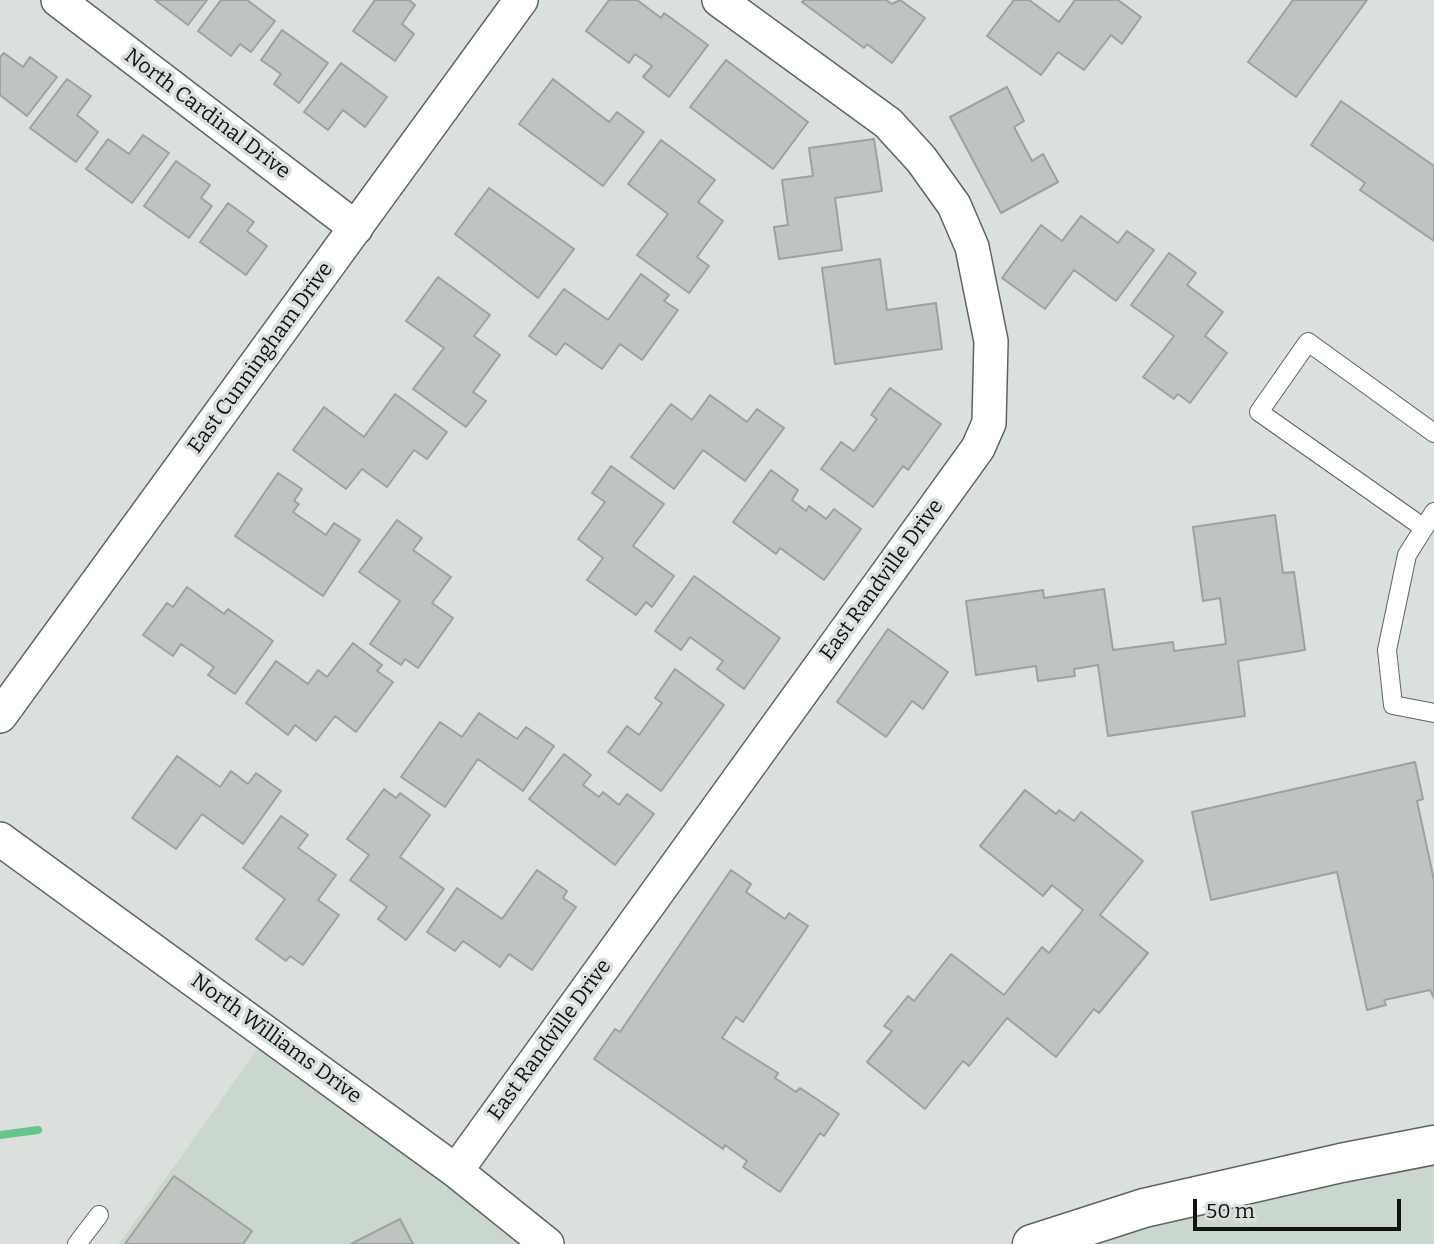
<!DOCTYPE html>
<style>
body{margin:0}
#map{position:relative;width:1434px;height:1244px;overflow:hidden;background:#dae0dc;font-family:Bitter,serif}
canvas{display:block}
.scale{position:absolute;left:1193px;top:1199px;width:208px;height:32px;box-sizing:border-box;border:4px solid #111311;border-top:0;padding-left:9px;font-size:21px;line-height:24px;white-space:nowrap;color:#111311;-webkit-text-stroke:5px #dae0dc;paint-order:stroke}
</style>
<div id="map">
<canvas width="1434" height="1244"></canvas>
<div class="scale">50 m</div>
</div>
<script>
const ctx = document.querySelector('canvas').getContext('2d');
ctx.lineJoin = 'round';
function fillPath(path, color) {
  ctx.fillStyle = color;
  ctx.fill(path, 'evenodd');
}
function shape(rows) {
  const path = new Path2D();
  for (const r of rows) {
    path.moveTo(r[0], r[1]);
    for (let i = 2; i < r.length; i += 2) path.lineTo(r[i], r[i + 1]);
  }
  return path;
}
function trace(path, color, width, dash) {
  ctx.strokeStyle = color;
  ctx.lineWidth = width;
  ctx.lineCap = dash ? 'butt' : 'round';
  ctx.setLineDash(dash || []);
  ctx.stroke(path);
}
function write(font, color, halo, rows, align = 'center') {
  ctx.font = font + ' Bitter,serif';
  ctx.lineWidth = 7;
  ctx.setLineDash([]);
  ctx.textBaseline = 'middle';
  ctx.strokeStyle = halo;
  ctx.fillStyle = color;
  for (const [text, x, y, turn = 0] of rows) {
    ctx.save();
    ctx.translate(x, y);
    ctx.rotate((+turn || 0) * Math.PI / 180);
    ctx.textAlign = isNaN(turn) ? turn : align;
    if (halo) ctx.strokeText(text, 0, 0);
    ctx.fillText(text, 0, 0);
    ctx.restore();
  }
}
fillPath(shape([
 [268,1034,547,1244,119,1244],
 [1434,1145,1434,1244,1033,1244]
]), '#cad7ce');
trace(shape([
 [0,1135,38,1130]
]), '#69c48b', 8);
const building = shape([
 [155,0,207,0,188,25,155,0],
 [221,0,247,0,275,21,251,52,240,44,231,56,198,31,221,0],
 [375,0,409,0,415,5,402,24,414,34,395,61,353,31,375,0],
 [609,0,637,0,661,18,664,13,708,45,669,97,643,77,652,66,635,54,629,63,586,31,609,0],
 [804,0,886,0,892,4,900,0,925,18,892,63,867,44,864,48,802,2,804,0],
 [1014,0,1029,0,1059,22,1075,0,1118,0,1141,17,1122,44,1111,35,1084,70,1058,52,1041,75,987,36,1014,0],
 [1293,0,1367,0,1296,97,1248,62,1293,0],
 [282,30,328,63,299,103,274,84,281,74,261,60,282,30],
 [4,53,23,67,30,57,57,77,27,116,0,95,0,57,4,53],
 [726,60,808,122,773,169,690,107,726,60],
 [341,63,387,97,365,127,343,110,328,130,304,112,341,63],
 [67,79,91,96,77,115,98,132,76,162,30,128,67,79],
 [553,79,609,122,617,112,644,132,603,186,519,124,553,79],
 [1007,87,1024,121,1014,127,1032,161,1043,154,1058,182,1001,213,950,117,1007,87],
 [1341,101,1434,166,1434,241,1360,190,1365,183,1311,145,1341,101],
 [143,135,169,153,132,203,86,169,108,139,129,154,143,135],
 [874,139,882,191,835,198,842,250,779,259,774,227,788,225,782,180,813,176,809,148,874,139],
 [661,140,715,180,698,202,723,221,697,257,709,266,689,293,637,255,668,214,628,184,661,140],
 [176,161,210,185,201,198,212,206,189,238,144,206,176,161],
 [489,188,574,249,538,298,455,234,489,188],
 [228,203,254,222,247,231,267,246,246,275,200,242,228,203],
 [1081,216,1118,243,1127,231,1154,250,1116,301,1074,270,1045,309,1002,278,1041,225,1062,241,1081,216],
 [1169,253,1196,273,1187,285,1223,312,1205,336,1227,353,1190,403,1178,394,1174,399,1143,377,1174,336,1131,305,1169,253],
 [880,259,887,310,936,303,942,349,835,364,822,268,880,259],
 [641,274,669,295,664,301,678,310,642,360,620,344,602,369,565,343,556,355,529,336,564,289,608,320,641,274],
 [438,277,490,315,474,336,500,355,473,392,486,401,466,427,413,389,444,348,406,321,438,277],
 [890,388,941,424,908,470,903,466,873,507,821,469,841,442,854,451,877,419,871,415,890,388],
 [395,394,447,432,427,459,414,450,387,487,362,469,346,489,293,450,324,407,364,437,395,394],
 [710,395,747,422,757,409,784,428,745,481,703,450,674,489,631,457,671,404,692,420,710,395],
 [611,466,664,504,633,546,674,576,652,607,646,602,636,615,587,580,603,558,578,539,605,502,592,493,611,466],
 [771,470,798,490,792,500,806,511,809,506,826,519,834,509,861,529,824,580,780,548,776,554,733,522,771,470],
 [278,473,302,489,294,501,299,504,293,512,326,535,334,523,360,540,323,596,235,536,278,473],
 [1275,515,1283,573,1294,572,1305,650,1238,661,1245,716,1108,736,1098,665,1074,669,1075,676,1038,681,1036,666,976,675,966,601,1043,590,1044,598,1104,589,1113,650,1173,642,1174,651,1226,644,1220,598,1203,601,1193,527,1275,515],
 [397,520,422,538,413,550,451,577,432,603,453,618,418,668,405,659,401,665,370,644,400,601,359,572,397,520],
 [694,576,780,638,744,689,717,669,723,661,690,637,681,650,655,631,694,576],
 [187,587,224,614,228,609,273,641,235,694,208,675,214,667,181,644,173,656,143,635,167,603,173,607,187,587],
 [888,629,948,672,923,709,912,701,886,737,837,702,888,629],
 [353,643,382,665,377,671,393,682,356,732,335,716,316,741,295,725,288,735,246,703,276,661,308,684,318,670,327,677,353,643],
 [675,669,724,705,661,791,608,752,627,726,639,735,662,703,655,698,675,669],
 [479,713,517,739,526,727,554,746,523,791,478,759,445,807,401,777,440,722,462,737,479,713],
 [564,754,591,775,583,785,599,797,603,792,619,805,627,794,654,814,615,865,529,799,564,754],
 [177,756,220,787,231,771,248,784,256,773,281,791,243,844,202,814,176,849,132,818,177,756],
 [1415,762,1423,799,1417,801,1434,880,1434,998,1430,990,1384,1000,1386,1005,1367,1010,1337,872,1211,900,1192,812,1415,762],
 [384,789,396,798,400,793,430,815,400,857,444,889,406,940,378,919,387,907,350,880,369,855,347,839,384,789],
 [1025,790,1056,814,1059,810,1074,821,1081,812,1143,861,1100,915,1148,953,1099,1013,1094,1009,1056,1057,1007,1018,969,1066,963,1061,925,1109,867,1062,892,1031,884,1026,908,996,914,1001,951,954,1004,995,1042,947,1049,953,1083,910,1052,885,1043,896,980,846,1025,790],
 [281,816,308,835,298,848,336,875,318,900,339,915,303,965,290,956,286,961,256,939,285,899,243,868,281,816],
 [537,870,567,891,563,898,576,907,532,970,509,954,500,967,463,941,455,951,427,932,457,888,502,919,537,870],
 [731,870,751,884,746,892,785,919,789,913,808,926,743,1022,736,1017,722,1038,778,1073,775,1078,796,1092,800,1088,839,1114,824,1136,820,1133,780,1192,743,1167,747,1161,725,1145,723,1149,594,1059,615,1029,620,1032,731,870],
 [174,1176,252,1231,243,1244,125,1244,174,1176],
 [400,1219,413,1244,351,1244,400,1219]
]);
fillPath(building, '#bec4c0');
trace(building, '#9ca29e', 2);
const lane = shape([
 [1434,512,1407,555,1387,650,1393,705,1434,713],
 [1424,528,1259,412,1308,342,1434,433],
 [77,1244,99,1215]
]);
const street = shape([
 [58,0,356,228],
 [0,716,521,0],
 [0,839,456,1171,547,1244],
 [456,1171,978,448,989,423,991,341,972,247,954,205,921,159,888,123,719,0]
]);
const primary = shape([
 [1032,1244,1144,1208,1341,1163,1434,1145]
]);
trace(lane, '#5f6461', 20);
trace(street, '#5f6461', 36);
trace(primary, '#5f6461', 41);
trace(lane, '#fff', 18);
trace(street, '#fff', 33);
trace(primary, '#fff', 38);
write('21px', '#111311', '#dae0dc', [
 ["North Cardinal Drive",207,114,37],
 ["East Cunningham Drive",261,358,-54],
 ["East Randville Drive",882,580,-54],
 ["North Williams Drive",276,1039,36],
 ["East Randville Drive",550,1040,-54]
]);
</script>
